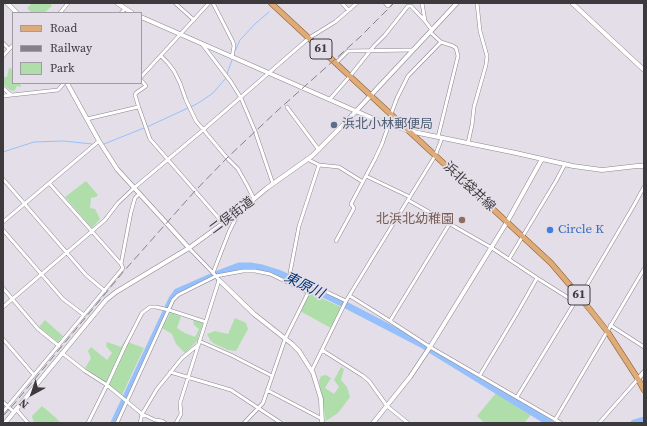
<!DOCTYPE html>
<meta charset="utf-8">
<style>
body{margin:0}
#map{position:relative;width:647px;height:426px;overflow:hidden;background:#e4dee8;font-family:"Source Serif 4",serif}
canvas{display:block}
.frame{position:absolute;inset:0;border:4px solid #3d3a3e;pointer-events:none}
.legend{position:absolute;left:12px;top:12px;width:130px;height:72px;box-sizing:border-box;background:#e4dee8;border:1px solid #a19ca4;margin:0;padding:5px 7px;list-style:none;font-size:12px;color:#3d3a3e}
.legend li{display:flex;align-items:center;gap:8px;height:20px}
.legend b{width:20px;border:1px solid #a19ca4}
.north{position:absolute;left:12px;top:374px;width:40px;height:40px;-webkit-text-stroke:3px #e4dee8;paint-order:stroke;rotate:220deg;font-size:11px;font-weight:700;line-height:16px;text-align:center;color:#3d3a3e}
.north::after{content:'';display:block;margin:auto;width:14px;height:18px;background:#3d3a3e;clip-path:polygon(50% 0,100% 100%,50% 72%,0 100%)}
</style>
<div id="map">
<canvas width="647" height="426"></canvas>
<div class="frame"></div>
<ul class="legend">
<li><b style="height:5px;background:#ddac7a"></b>Road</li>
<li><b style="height:5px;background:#858188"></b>Railway</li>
<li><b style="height:11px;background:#afdeaa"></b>Park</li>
</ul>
<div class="north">N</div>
</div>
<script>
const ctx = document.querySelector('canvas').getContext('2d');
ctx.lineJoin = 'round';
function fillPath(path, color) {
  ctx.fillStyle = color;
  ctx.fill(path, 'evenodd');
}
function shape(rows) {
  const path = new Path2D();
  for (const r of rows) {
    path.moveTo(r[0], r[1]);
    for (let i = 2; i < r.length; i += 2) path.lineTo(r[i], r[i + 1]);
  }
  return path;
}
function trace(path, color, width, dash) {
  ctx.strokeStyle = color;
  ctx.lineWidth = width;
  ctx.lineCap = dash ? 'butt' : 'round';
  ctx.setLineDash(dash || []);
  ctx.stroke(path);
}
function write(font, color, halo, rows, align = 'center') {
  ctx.font = font + ' "Source Serif 4","Noto Sans JP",serif';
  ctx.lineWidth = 3.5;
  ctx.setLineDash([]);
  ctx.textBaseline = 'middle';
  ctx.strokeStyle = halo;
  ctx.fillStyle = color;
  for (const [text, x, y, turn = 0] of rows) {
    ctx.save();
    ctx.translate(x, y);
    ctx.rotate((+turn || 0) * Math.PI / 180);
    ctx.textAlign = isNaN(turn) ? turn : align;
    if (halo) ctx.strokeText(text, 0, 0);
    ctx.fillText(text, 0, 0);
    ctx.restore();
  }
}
fillPath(shape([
 [32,3,50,3,52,6,44,13,32,13,27,8],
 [9,68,13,69,13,83,20,83,21,87,17,86,14,91,10,90,3,84,3,77,7,77],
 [86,181,98,195,96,197,91,198,90,208,95,209,100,219,92,228,65,197],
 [308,292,343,308,331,328,300,311],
 [171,312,181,317,177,328,185,333,195,337,199,329,194,325,193,320,203,323,197,341,185,353,176,344,172,334,162,328],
 [235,318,246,323,248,329,236,351,228,350,213,343,210,340,207,334,215,331,228,334],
 [45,320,63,336,58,342,39,327],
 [125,341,144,348,122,395,85,368,91,358,88,351,91,347,107,360,112,353,106,346,107,342,121,347],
 [341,367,344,369,341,380,347,387,350,397,338,413,326,421,319,381,321,376,326,375,331,378,325,388,334,394,339,387,334,380],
 [496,393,531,415,524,423,485,423,477,416],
 [42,406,55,417,61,423,34,423,32,416]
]), '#afdeaa');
trace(shape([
 [235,51,240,40,256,23,269,12],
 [227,74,232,60],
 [191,107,200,102,213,93,226,78],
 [147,127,188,108],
 [104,144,144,128],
 [3,152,34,142,63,141,92,144]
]), '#96c0fb', 1);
trace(shape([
 [114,423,172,299,177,292,218,274,239,266,250,266,262,268,278,273,307,286,340,302,423,345,550,423],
 [634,423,644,420]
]), '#96c0fb', 7);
const minor = shape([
 [175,3,194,20],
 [213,3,233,42,234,46,232,57],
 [342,3,348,10],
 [385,3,388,6,391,3],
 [422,3,425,21,432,30],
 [60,13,68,3],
 [121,13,125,9],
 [430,32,441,42,453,46,456,48,458,56,438,137],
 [3,43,9,49],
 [202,44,231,82,241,98,255,131,273,184],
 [3,56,13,45],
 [161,56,168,63,174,71,180,83,186,100,196,121,227,158,238,169,247,185,254,199],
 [336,63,348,51,413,50],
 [141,77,209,3],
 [141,80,146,86,136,93,135,95,139,108,150,139,223,223],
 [3,88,11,95],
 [3,96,58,90,64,83],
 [330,99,350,76,374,46,385,35,408,6,411,6,425,21],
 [287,107,319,150],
 [391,114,397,98,408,76,441,42],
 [87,119,138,107],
 [468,143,472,125,474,107,486,65,487,56,480,31,477,3],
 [307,159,319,165,339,167,363,182],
 [319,165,299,226,290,273,312,285,346,301],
 [366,176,410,197],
 [3,179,86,275,105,291],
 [49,183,121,264,131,212,135,198,139,194],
 [408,200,492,248,537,278,575,302],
 [3,222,99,141],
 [3,230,63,299,84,315],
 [336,241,354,208,351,204,375,159,382,144,389,124],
 [509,259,556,181,565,164],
 [213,273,229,232,239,212],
 [3,288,38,329,59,346],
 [350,296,390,321,430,347,561,423],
 [580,297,633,207,644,187],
 [3,307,105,220,118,203,134,188,203,130,309,38,335,22,357,3],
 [390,321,450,223],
 [610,325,644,347],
 [3,339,34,375],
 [199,341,231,355,272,376],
 [322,350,363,376,369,381,387,406,408,423],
 [62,353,85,371,107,385,142,414,155,420,162,421,165,423],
 [312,370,346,301,371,260,435,156,442,138],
 [170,372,231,390,281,423],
 [480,375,516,315,537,278],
 [267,390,322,419],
 [517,397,575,302,581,298],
 [3,402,14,412],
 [16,409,28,423],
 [3,412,123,268,121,264],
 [555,420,644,269],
 [88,423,107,385,125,346,142,313,150,307,156,307,169,310,206,322],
 [117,423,173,300,178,295,216,276,243,271,255,271,270,274,308,292],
 [140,423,142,414,157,389,182,358,198,345],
 [176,423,181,414,180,403,219,280,216,276,189,248],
 [244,423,263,403,285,339,312,285],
 [599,423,638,379]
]);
const tertiary = shape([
 [7,3,17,13],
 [117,3,132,13],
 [572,3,644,70],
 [141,17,374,119,409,131,516,153,573,166,602,170,637,166,644,166],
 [67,83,99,141,117,169,189,248],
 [219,280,254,314,292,344,299,351,313,373,321,399,322,423],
 [638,379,644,372],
 [5,423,106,300,116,292,189,248,236,214,267,188,312,156,345,123,457,3],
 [373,423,410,377,430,347,507,222,542,159]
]);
const primary = shape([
 [271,3,551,263,580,297,607,331,638,379,644,390]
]);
trace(minor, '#8c868f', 4);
trace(tertiary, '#8c868f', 5);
trace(primary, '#97602c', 6);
trace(minor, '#fff', 3);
trace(tertiary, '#fff', 4);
trace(primary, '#ddac7a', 5);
trace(shape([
 [3,416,15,403,124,271,195,191,227,158,277,111,360,37,394,3]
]), '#858188', 1, [8, 4]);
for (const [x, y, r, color] of [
 [334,125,4,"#5c6f8a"],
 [462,220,4,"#8d6e63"],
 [550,230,4,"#3f7fe0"]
]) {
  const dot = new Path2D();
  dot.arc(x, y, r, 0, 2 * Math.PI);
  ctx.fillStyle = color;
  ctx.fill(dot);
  trace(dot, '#e4dee8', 1.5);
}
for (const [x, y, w] of [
 [321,49,22],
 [579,295,22]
]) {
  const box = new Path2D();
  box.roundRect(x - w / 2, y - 10, w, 20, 3);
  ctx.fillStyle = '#e4dee8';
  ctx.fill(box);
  trace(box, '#3d3a3e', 1);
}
write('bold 12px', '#3d3a3e', null, [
 ["61",321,49],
 ["61",579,295]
]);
write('13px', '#4e5e75', '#e4dee8', [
 ["浜北小林郵便局",342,125]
], 'left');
write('13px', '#3d3a3e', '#e4dee8', [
 ["浜北袋井線",469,187,43],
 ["二俣街道",232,216,-37]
]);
write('13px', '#785e54', '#e4dee8', [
 ["北浜北幼稚園",454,220]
], 'right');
write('13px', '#366cbe', '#e4dee8', [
 ["Circle K",558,230]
], 'left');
write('italic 14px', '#003270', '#e4dee8', [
 ["東原川",304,286,26]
]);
</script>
